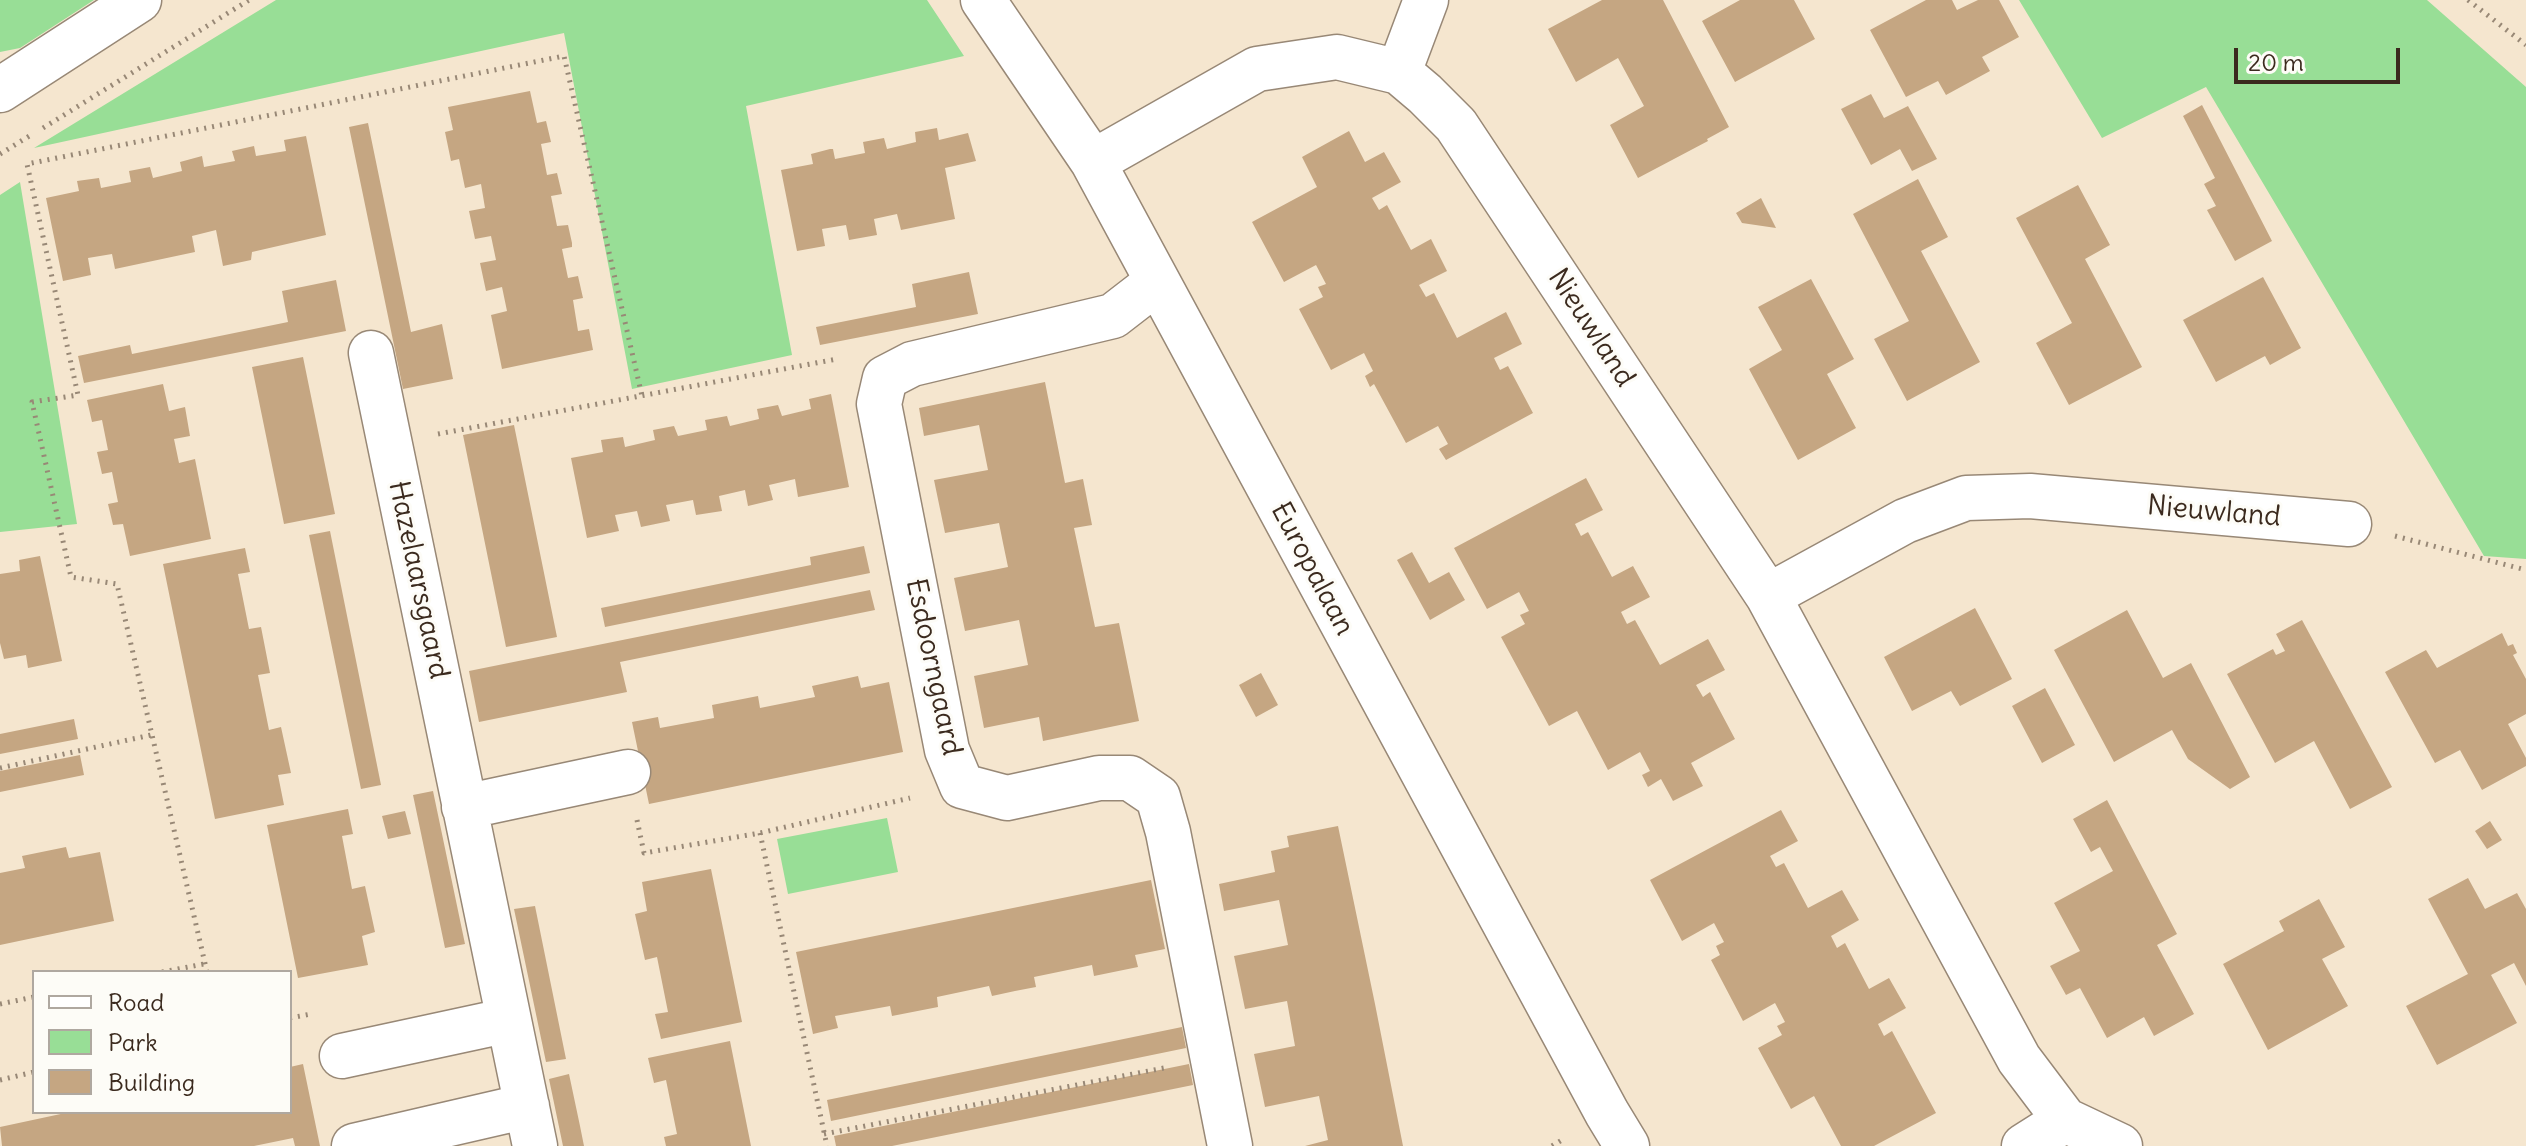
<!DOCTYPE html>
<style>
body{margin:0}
#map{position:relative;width:2526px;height:1146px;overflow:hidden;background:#f5e6cf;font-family:Delius,sans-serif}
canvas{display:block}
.legend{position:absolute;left:32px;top:970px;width:260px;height:144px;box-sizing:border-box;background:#fdfcf7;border:2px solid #afa8a0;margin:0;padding:10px 14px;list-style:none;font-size:24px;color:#3b2a1e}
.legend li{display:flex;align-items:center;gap:16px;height:40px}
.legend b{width:40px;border:2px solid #afa8a0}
.scale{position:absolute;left:2234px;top:48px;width:166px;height:36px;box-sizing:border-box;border:4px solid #3b2a1e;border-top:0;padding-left:10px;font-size:24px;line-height:28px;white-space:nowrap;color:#3b2a1e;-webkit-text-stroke:6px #fdfcf7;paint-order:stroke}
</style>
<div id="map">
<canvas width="2526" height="1146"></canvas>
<ul class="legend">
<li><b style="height:10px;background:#fff"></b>Road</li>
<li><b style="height:22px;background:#98de96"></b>Park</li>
<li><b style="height:22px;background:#c5a682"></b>Building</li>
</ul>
<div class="scale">20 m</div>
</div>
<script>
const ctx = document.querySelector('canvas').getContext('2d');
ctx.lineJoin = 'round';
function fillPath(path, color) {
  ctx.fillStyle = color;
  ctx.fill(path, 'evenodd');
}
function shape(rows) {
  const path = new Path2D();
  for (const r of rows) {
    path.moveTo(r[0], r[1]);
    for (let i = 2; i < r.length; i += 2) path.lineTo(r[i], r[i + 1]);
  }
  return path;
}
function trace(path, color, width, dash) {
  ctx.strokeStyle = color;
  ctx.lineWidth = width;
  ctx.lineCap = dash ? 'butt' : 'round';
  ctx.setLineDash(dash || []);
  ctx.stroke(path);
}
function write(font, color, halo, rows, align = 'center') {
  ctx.font = font + ' Delius,sans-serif';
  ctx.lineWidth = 6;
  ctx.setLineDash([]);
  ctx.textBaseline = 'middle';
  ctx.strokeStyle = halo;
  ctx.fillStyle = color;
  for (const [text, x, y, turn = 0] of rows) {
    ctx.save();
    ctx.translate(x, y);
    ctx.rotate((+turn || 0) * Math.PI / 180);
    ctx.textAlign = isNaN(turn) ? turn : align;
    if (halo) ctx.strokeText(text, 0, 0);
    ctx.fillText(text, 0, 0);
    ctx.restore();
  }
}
fillPath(shape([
 [0,0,94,0,20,48,0,52],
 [276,0,927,0,964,56,746,106,792,355,632,389,564,33,34,148],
 [2019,0,2427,0,2526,87,2526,559,2484,556,2206,87,2102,138],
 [20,182,77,524,0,532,0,195],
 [887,818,898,872,788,894,777,839]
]), '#98de96');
fillPath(shape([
 [1602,0,1663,0,1729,127,1707,139,1708,141,1638,178,1610,125,1644,106,1618,58,1576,82,1548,29],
 [1740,0,1794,0,1815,39,1735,82,1702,21],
 [1926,0,1952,0,1957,10,1978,0,1999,0,2019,37,1982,57,1990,71,1946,95,1938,81,1906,97,1870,30],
 [530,91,537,123,546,121,551,142,541,144,547,175,557,173,562,194,551,196,557,226,568,225,572,243,572,247,562,249,568,278,578,276,583,298,573,300,578,331,589,329,593,350,502,369,491,315,507,311,502,287,486,291,480,263,496,260,491,236,475,239,469,211,485,208,481,184,465,188,459,159,451,161,445,132,453,130,448,107],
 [1871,94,1884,118,1908,106,1937,159,1912,171,1900,149,1871,165,1841,109],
 [2202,105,2272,241,2235,261,2207,210,2216,206,2204,184,2215,178,2183,116],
 [368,123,411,332,442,324,453,379,403,389,349,127],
 [937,128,939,140,968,133,976,161,945,168,955,219,901,230,897,214,874,219,877,235,849,240,846,225,822,229,825,246,797,251,781,170,813,164,811,154,830,149,833,149,835,159,865,153,863,142,884,138,887,149,916,142,915,132],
 [1349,131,1365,162,1384,152,1401,182,1372,198,1379,210,1387,205,1411,250,1431,239,1447,271,1419,285,1426,297,1434,293,1457,338,1506,312,1522,344,1494,358,1500,370,1508,366,1533,413,1446,460,1439,449,1448,444,1438,426,1406,443,1374,384,1370,387,1365,376,1373,371,1364,353,1331,370,1299,309,1323,297,1318,287,1326,284,1316,265,1284,282,1252,222,1317,187,1302,157],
 [306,136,326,235,252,252,251,260,223,266,216,230,192,236,195,252,115,269,112,254,88,258,91,275,63,281,46,198,79,191,77,181,99,178,101,188,131,182,129,171,150,167,153,178,182,171,180,162,202,156,204,167,235,161,232,151,254,146,256,156,286,151,284,140],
 [1918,179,1948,237,1921,251,1980,362,1907,401,1874,339,1909,321,1853,214],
 [2078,185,2110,245,2085,259,2142,367,2069,405,2036,343,2072,323,2016,218],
 [1761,198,1776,228,1742,223,1736,213],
 [969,272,978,314,820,345,816,327,916,307,912,284],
 [2263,277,2301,348,2270,365,2265,356,2216,382,2183,320],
 [1811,279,1854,359,1827,374,1856,428,1798,460,1749,369,1782,350,1758,307],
 [336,280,346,331,84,383,78,356,130,345,132,354,288,322,282,291],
 [303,357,335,514,284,524,252,367],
 [1045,382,1065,483,1083,479,1092,525,1074,528,1095,627,1119,623,1139,721,1043,741,1039,717,984,728,974,676,1028,665,1019,620,965,631,954,578,1008,567,1003,543,999,523,945,533,934,480,988,470,979,425,924,436,919,408],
 [163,384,169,411,185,407,190,436,174,439,179,463,195,459,211,539,130,556,123,524,113,525,108,504,118,502,112,472,102,474,97,452,108,450,102,420,92,422,87,400],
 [831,394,849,487,798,497,795,479,769,485,773,500,748,506,745,490,719,496,722,511,696,515,693,500,666,505,670,521,641,527,637,511,615,515,619,531,587,538,571,458,603,452,601,440,623,437,625,447,655,440,653,430,674,426,678,436,707,430,705,420,727,416,730,426,759,419,757,409,778,405,782,416,811,409,809,399],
 [514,425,557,637,506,647,463,435],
 [1586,478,1603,510,1575,524,1581,536,1588,532,1612,577,1633,566,1650,597,1621,612,1627,624,1635,620,1660,665,1708,639,1725,670,1696,685,1703,697,1710,692,1735,739,1691,763,1703,786,1673,801,1661,779,1648,787,1642,775,1650,771,1640,752,1608,770,1577,711,1549,726,1501,637,1525,624,1520,615,1529,611,1519,592,1487,609,1454,548],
 [330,531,381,785,361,789,309,535],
 [864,546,870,573,605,627,601,608,811,565,810,557],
 [245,548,250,572,238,574,249,629,261,627,270,673,258,675,269,730,281,727,291,773,278,775,284,805,215,819,163,564],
 [1412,552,1429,583,1449,572,1465,600,1430,620,1397,560],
 [40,556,62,661,28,668,26,655,4,659,0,643,0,574,20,571,19,560],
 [870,590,875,610,620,662,627,692,479,722,469,671],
 [1975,608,2012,679,1960,706,1951,691,1912,711,1884,657],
 [2127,610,2163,678,2191,663,2250,777,2230,789,2188,759,2172,730,2114,762,2054,650],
 [2302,620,2392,787,2350,809,2314,741,2275,763,2227,674,2273,649,2276,655,2285,651,2276,634],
 [2502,633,2508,646,2513,644,2517,653,2513,655,2526,679,2526,714,2508,724,2526,758,2526,766,2482,790,2460,750,2435,763,2385,672,2426,650,2437,668],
 [1261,673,1278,705,1256,717,1239,685],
 [858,676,861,688,889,682,903,752,649,804,632,722,658,717,660,728,714,718,712,705,758,696,760,708,815,697,812,686],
 [2045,688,2075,745,2042,763,2012,706],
 [74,719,78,739,0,754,0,734],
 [80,755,84,775,0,792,0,771],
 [433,791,465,944,445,948,413,795],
 [2107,800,2177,934,2157,945,2194,1014,2154,1036,2144,1017,2107,1038,2080,988,2066,995,2050,966,2080,951,2054,903,2113,871,2100,847,2091,852,2073,819],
 [348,809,353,834,342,836,352,889,365,886,375,932,362,936,368,965,298,978,267,825],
 [1781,810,1798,841,1770,856,1776,867,1784,863,1808,908,1842,890,1859,920,1831,936,1837,948,1845,943,1869,989,1889,978,1906,1008,1878,1024,1884,1036,1892,1031,1936,1113,1874,1146,1841,1146,1814,1096,1791,1109,1758,1048,1782,1035,1777,1026,1785,1022,1775,1003,1743,1021,1711,960,1720,955,1716,946,1724,942,1714,923,1682,941,1650,880],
 [405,811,411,834,388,839,382,816],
 [2490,821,2502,840,2487,849,2475,831],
 [1338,826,1375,1004,1403,1146,1305,1146,1328,1140,1319,1096,1265,1107,1254,1054,1295,1046,1287,1001,1245,1009,1234,956,1288,945,1279,900,1224,911,1219,884,1275,872,1271,851,1289,847,1287,836],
 [66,847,69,858,100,852,114,921,0,945,0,873,25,868,22,856],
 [711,869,742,1022,661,1039,655,1014,668,1012,657,957,645,960,635,914,647,911,642,882],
 [2468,878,2485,909,2517,893,2526,909,2526,986,2514,963,2491,975,2517,1023,2437,1065,2406,1006,2468,974,2428,899],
 [1151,880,1165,949,1135,955,1138,967,1094,976,1092,965,1034,977,1036,987,1015,991,992,996,989,986,937,997,938,1007,892,1016,890,1006,835,1016,838,1028,813,1034,796,952],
 [2319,899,2345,947,2322,959,2348,1006,2268,1050,2223,964,2284,931,2279,921],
 [535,906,566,1059,546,1062,514,909],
 [1182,1027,1186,1048,831,1121,827,1100],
 [730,1041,751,1146,666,1146,664,1137,677,1134,666,1080,654,1083,648,1058],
 [303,1064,320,1146,295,1146,293,1138,254,1146,2,1146,0,1127,70,1112,290,1112,290,1067],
 [1189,1064,1193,1085,892,1146,836,1146,834,1136],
 [569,1074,580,1126,584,1146,563,1146,549,1079]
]), '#c5a682');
const minor = shape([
 [983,0,1093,162,1607,1113,1627,1146],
 [1399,72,1426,0],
 [0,90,139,0],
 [1093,162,1257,69,1337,57,1399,72,1425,94,1456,125,1768,596,2019,1059,2065,1120,2120,1146],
 [1157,282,1113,316,912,364,885,378,879,404,947,750,962,786,1007,798,1099,778,1130,778,1158,797,1168,832,1230,1146],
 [371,353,535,1146],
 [1768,596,1905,521,1966,498,2030,496,2349,524],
 [464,807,628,772],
 [342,1056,509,1020],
 [354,1146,527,1106],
 [2024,1146,2065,1120]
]);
trace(minor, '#988876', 47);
trace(shape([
 [2468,0,2526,45],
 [43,128,249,0],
 [0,154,31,135],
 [438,434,837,359],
 [2395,536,2526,570],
 [0,768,151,735],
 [637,820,644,853,760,833,910,798],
 [760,833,827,1146],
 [162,972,204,964],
 [207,972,117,584,71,577,32,402,78,395,27,164,564,56,642,396],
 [0,1004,34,997],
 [290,1018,311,1014],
 [0,1080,34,1072],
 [824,1134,1164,1068],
 [1552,1146,1565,1138]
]), '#988876', 5, [2, 6]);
trace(minor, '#fff', 44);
write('28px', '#3b2a1e', '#fdfcf7', [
 ["Nieuwland",1591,328,57],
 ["Nieuwland",2214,512,5],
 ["Europalaan",1312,569,62],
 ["Hazelaarsgaard",418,580,78],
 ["Esdoorngaard",933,667,78]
]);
</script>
